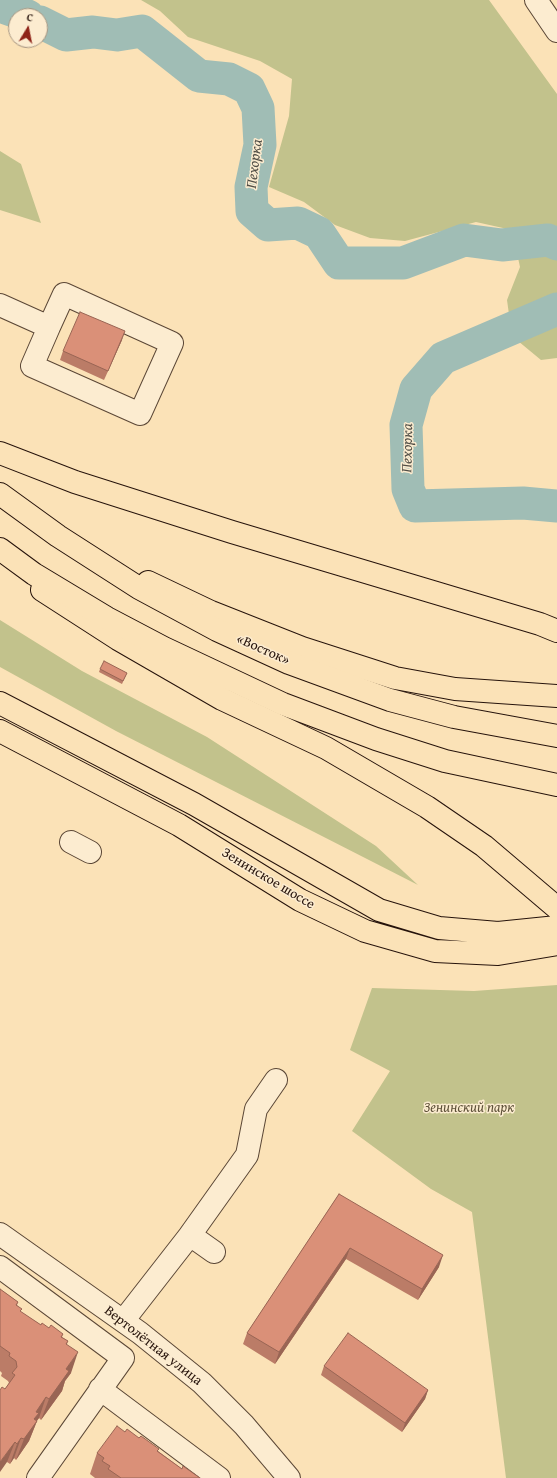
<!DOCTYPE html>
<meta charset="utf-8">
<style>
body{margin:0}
#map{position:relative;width:557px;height:1478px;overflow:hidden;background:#fbe2b7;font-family:"Gentium Book Plus",serif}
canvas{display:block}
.north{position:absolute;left:8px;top:8px;width:40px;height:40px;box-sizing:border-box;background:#fcecd0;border:1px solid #a69581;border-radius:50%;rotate:10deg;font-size:11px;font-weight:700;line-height:16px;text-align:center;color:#26130b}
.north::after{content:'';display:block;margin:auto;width:14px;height:18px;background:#8f2418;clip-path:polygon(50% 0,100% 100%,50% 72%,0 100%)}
</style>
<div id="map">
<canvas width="557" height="1478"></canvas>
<div class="north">С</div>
</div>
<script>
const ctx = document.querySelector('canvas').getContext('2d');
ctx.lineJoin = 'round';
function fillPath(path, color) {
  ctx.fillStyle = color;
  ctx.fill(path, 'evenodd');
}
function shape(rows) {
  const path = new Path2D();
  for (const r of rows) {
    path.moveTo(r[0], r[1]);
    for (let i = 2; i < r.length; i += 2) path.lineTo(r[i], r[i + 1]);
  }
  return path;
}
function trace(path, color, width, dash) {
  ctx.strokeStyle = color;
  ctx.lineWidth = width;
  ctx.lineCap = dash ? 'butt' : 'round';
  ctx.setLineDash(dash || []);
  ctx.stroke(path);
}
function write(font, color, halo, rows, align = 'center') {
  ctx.font = font + ' "Gentium Book Plus",serif';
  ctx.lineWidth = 3;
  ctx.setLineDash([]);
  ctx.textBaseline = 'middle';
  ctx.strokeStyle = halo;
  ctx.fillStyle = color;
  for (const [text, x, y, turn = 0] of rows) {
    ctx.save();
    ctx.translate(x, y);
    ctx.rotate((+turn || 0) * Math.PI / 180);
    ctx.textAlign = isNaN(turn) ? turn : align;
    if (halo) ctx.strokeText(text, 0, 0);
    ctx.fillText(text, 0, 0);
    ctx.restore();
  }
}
fillPath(shape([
 [141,0,489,0,557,94,557,358,541,360,512,336,507,300,520,267,512,230,476,222,405,241,370,238,335,225,304,202,269,187,289,116,292,79,260,61,188,37,160,11],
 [0,151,21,164,41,223,0,210],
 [0,620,82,671,207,737,376,846,418,885,116,731,0,667],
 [557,985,557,1478,506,1478,472,1212,431,1189,352,1131,390,1071,350,1050,372,988,474,991]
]), '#c2c28c');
trace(shape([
 [0,6,28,16],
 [40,22,66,35,93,32,117,35,142,31,199,76,229,79,249,89,258,108,260,145,251,187,252,211,268,225,298,223,319,233,339,263,403,263,464,240,502,245,548,240,557,244],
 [557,309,443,358,416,389,406,425,408,489,415,506,523,503,557,506]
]), '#a0bdb5', 33);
const minor = shape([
 [536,0,557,31],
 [0,305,49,327,32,366,140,414,172,343,64,294,49,327],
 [71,842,90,852],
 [0,1234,140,1333,202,1383,244,1425,289,1478],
 [190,1235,247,1155,256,1109,276,1080],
 [0,1267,123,1358,38,1478],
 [123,1321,190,1235,214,1252],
 [100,1389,219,1478]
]);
const major = shape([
 [0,453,75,482,232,532,540,624,557,631],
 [148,582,211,612,302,648,395,678,455,689,557,696],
 [42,590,118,639,222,699,326,748,427,807,484,846,557,908],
 [0,703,194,804,379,910,439,928,498,933,557,927],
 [0,731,179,825,300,900,365,931,435,951,498,954,557,944]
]);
const highway = shape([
 [0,494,58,536,139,588,217,630,289,663,390,700,454,717,557,736],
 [0,549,34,574,107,618,164,648,283,704,376,739,445,761,557,785]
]);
trace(minor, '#5b4736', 24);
trace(major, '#26130b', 24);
trace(highway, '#26130b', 24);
trace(minor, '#fcecd0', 22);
trace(major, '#fbe2b7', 22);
trace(highway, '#fbe2b7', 22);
fillPath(shape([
 [122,340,104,380,60,360,63,351],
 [100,669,127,673,122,684,99,672],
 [339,1194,439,1267,418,1300,346,1259,275,1364,243,1344,247,1333],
 [0,1289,18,1302,17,1305,21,1312,41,1325,49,1328,63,1334,62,1337,68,1341,67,1344,71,1373,65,1381,62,1391,41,1420,39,1418,37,1421,29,1441,16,1460,14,1458,10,1464,7,1462,5,1389,9,1383,8,1381,1,1376,2,1373,0,1371],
 [324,1366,428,1390,425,1399,402,1432,321,1375],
 [125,1432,158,1451,182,1469,200,1478,95,1478,90,1474,97,1453]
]), '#bb7c67');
fillPath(shape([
 [125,331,122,340,104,380,108,371],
 [350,1248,346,1259,275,1364,279,1352],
 [443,1255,439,1267,418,1300,422,1289],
 [78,1352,71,1373,65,1381,62,1391,41,1420,49,1399,66,1369],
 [428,1390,425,1399,402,1432,405,1423],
 [46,1397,39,1418,35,1423,37,1421,29,1441,16,1460,24,1439,36,1412],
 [21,1438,14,1458,10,1464,17,1444],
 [15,1442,7,1462,0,1472,0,1462]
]), '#996554');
const building = shape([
 [80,312,125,331,108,371,63,351,80,312],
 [104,661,127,673,123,681,100,669,104,661],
 [339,1194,443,1255,422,1289,350,1248,279,1352,247,1333,339,1194],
 [0,1289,18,1302,16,1305,22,1309,20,1311,41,1325,42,1323,49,1328,51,1325,63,1334,61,1337,68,1341,66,1344,78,1352,66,1369,69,1371,49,1399,46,1397,36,1412,39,1413,34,1419,37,1421,24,1439,21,1438,17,1444,15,1442,0,1462,0,1390,2,1387,5,1389,15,1375,12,1373,17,1367,16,1361,9,1356,10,1353,0,1346,0,1289],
 [348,1333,428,1390,405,1423,324,1366,348,1333],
 [117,1426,125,1432,127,1429,139,1438,141,1436,159,1449,157,1451,182,1469,183,1466,200,1478,121,1478,108,1469,110,1466,102,1461,104,1458,97,1453,117,1426]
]);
fillPath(building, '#da9078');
trace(building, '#996554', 1);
write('14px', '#26130b', '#fcecd0', [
 ["«Восток»",263,650,24],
 ["Зенинское шоссе",268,879,31],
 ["Вертолётная улица",153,1346,38]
]);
write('italic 14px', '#5d5038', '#fcecd0', [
 ["Зенинский парк",469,1108]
]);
write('italic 15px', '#514e46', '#fcecd0', [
 ["Пехорка",255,164,-83],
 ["Пехорка",408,448,-89]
]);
</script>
